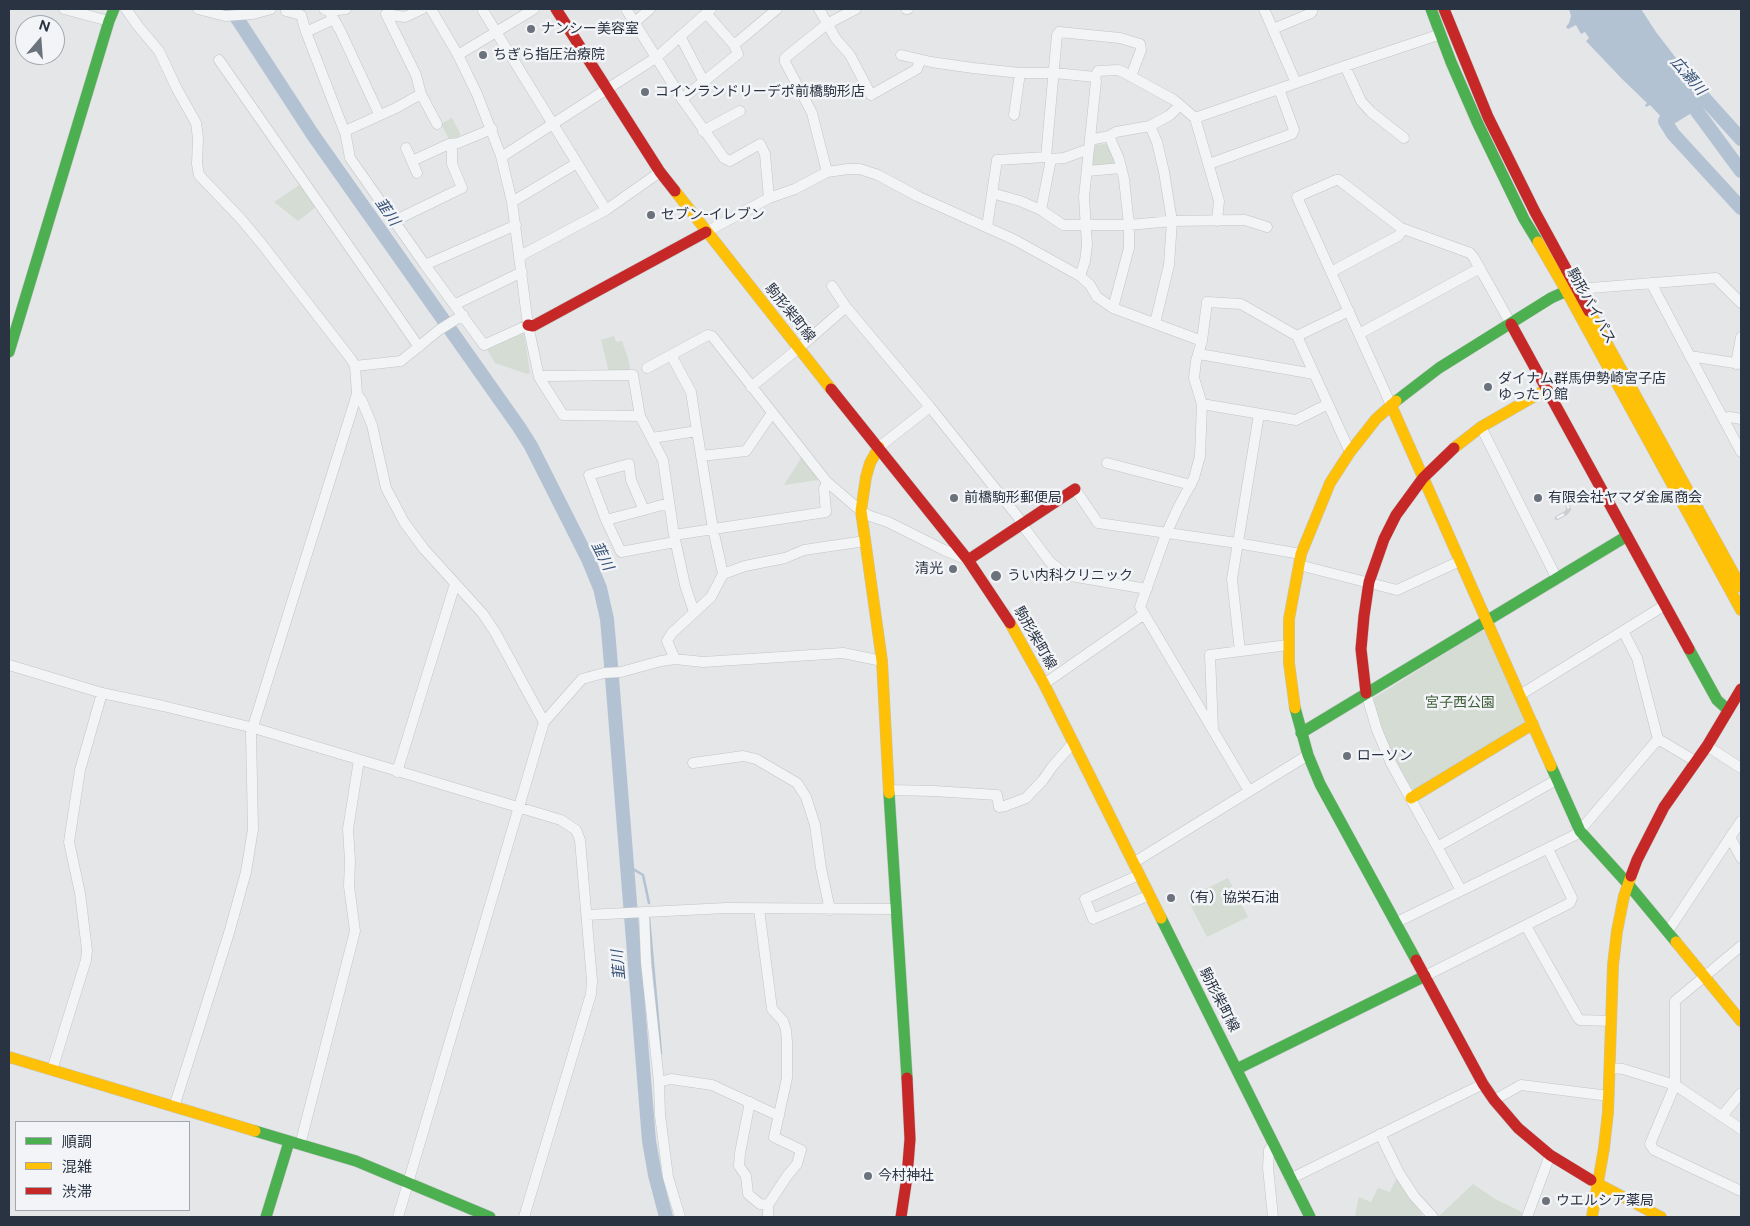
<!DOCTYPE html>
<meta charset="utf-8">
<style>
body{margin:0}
#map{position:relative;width:1750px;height:1226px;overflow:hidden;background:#e4e6e8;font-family:Figtree,"Noto Sans JP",sans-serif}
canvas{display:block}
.frame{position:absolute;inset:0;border:10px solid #2a3342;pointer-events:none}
.legend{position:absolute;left:15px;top:1121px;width:175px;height:90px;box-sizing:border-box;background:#f2f4f7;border:1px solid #a2a7af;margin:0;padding:6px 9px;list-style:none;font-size:15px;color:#2a3342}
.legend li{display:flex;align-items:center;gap:10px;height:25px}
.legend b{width:25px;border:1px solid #a2a7af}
.north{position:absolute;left:15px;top:15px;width:50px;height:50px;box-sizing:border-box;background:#f2f4f7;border:1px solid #a2a7af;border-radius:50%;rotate:18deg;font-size:14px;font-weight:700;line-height:20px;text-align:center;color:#2a3342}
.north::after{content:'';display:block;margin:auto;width:18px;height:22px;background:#6b727c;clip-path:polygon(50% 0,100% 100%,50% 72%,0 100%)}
</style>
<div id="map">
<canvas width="1750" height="1226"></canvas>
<div class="frame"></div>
<ul class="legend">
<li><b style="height:6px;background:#4caf50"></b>順調</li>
<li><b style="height:6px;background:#ffc107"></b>混雑</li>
<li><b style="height:6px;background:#c62828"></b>渋滞</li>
</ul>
<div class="north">N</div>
</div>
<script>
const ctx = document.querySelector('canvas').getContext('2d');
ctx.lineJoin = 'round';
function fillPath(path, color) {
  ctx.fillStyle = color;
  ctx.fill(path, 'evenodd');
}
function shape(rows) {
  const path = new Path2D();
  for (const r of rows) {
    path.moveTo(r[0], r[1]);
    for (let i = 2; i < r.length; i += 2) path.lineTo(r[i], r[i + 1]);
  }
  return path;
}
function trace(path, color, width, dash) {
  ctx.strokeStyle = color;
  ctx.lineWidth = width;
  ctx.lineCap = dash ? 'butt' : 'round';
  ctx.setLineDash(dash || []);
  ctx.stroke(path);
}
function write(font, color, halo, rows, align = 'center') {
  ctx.font = font + ' Figtree,"Noto Sans JP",sans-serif';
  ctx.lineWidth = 5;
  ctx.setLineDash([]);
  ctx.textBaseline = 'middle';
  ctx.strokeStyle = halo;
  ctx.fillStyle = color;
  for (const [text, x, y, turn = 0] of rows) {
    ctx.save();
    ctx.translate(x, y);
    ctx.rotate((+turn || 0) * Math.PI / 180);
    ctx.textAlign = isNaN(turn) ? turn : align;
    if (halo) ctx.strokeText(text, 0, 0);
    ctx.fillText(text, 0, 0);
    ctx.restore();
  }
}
fillPath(shape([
 [452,118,461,135,450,141,441,124],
 [1106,144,1111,147,1118,163,1115,166,1097,168,1092,165,1094,150,1096,145],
 [301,184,316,207,298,221,274,202],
 [524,333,530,373,527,374,495,363,487,349],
 [614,336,616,342,622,341,628,358,630,369,627,373,609,372,601,340],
 [803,455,818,475,818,480,784,485],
 [1482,630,1487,632,1525,719,1525,724,1415,789,1411,789,1388,747,1373,701,1374,698],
 [1228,878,1248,917,1207,937,1187,898],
 [1397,1177,1422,1214,1422,1217,1357,1217,1355,1215,1359,1197,1371,1202,1378,1188,1390,1192],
 [1473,1184,1495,1199,1522,1212,1522,1217,1438,1217]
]), '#d4dcd4');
fillPath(shape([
 [1569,9,1641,9,1656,32,1692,79,1688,107,1665,121,1650,105,1646,107,1645,105,1647,103,1621,78,1586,41,1589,38,1585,32,1581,34,1576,25,1568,29,1566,27,1569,23,1571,16]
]), '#b3c2d2');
trace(shape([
 [628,866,643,875,649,903],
 [649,918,661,1053]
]), '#b3c2d2', 2.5);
trace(shape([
 [231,9,313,135,519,427,531,446,588,559,600,588,607,619,611,665,649,1141,655,1175,666,1217],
 [1692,79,1688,107,1665,121,1673,134,1741,208],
 [1692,79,1704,98,1741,139],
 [1676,86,1685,95,1741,171]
]), '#b3c2d2', 14);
const street = shape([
 [64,9,109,21],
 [126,9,138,26,159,51,177,89,196,123,198,138,197,164,199,175,241,219,261,243,351,359,355,366,357,394,251,733,253,829,246,872,229,933,174,1107],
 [198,9,225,16,253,14,271,9],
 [286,9,286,11,301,15,306,32],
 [324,9,329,11,346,9],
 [422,9,405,17,386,14,416,75,421,94,437,124],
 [431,9,458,55,477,94,501,156,512,202,528,325,539,377,563,415,640,416],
 [482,9,606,210],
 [626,9,682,99,738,54,734,45,706,13],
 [819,9,836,39,850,55,871,95,917,69,920,60],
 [906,9,908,9],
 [1264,9,1296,83],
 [329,11,340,30,379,114],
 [332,20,306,32,345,133],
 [635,22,650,9],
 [1273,29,1309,14,1312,12,1312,9],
 [680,36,704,82],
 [734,45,777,9],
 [458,55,534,9],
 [901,55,931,62,973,68,1020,73,1055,73,1095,77,1096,81,1084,197,1087,245,1085,261,1080,276],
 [219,60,419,347],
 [1345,66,1361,101,1371,112,1404,138],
 [1095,77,1098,71,1118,70,1123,72,1174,100,1195,118,1219,201,1217,221],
 [421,94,396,108,345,131,350,158,425,265,484,345,528,325],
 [682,99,724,158,730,161,760,144,765,154,769,198],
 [1014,115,1020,73],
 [1195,118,1345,66,1441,34],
 [1150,126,1157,142,1164,172,1172,221,1169,265,1155,323],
 [703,131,740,111],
 [1109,136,1119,159,1124,179,1129,225,1129,248,1113,308],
 [1090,140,1109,136,1116,132,1150,126,1170,115,1180,105],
 [406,148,417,173],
 [501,156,506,154,657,57,711,9],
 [1046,157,1057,35,1059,32,1120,38,1140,44,1141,50,1131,76],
 [412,161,449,144,458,143,492,129],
 [1209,164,1292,134,1294,130,1279,89],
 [1088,171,1121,168],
 [827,172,812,113,785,62,785,58,827,24,856,9],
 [992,193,1020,201,1041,210,1063,225,1129,225,1172,221,1245,220,1267,227],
 [512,202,577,163],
 [1041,210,1051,159],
 [394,221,462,188,452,164,452,150,449,144],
 [987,227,997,160,1046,157,1051,159,1064,158,1089,149],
 [706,232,769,198,795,189,827,172,848,169,860,169,878,175,917,196,1015,240,1080,276,1090,285,1097,297,1113,308,1202,341],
 [520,256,606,210,660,172],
 [425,265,516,225],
 [1331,272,1398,236,1404,229],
 [1651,283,1741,452],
 [832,286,846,307,930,407,1018,517,1026,530,1050,562,1064,573,1071,576,1147,589],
 [1578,289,1716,278,1741,303],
 [456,304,522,272],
 [1359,334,1480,268],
 [1297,336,1349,311],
 [1199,354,1314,374],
 [1691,358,1696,357,1741,364],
 [1736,364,1741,337],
 [355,366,401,361,439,330,463,315],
 [647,368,708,335,712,336,827,482,861,511,870,516,888,522,944,550,966,559],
 [540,378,544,376,633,375,640,416,663,460,674,535,685,585,694,612],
 [751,387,799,348,846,307],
 [357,394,362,401,372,425,386,488,404,522,424,549,483,614,495,632,544,722],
 [1202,404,1296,420,1328,404],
 [1391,405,1297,197,1336,180,1339,180,1401,228,1470,253,1474,258,1511,324],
 [1723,418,1730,417,1741,419],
 [1481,427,1557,579],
 [697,431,713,529,723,574],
 [652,438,697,431,691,392,671,355],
 [879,447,930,407],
 [701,456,746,451,772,413],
 [1107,463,1191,485],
 [1075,489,1098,523,1237,543,1301,554],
 [644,510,631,480,629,464,589,475,606,520,644,510,669,503],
 [606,520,621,552,675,542],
 [674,535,826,512,824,489,827,482],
 [1299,565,1397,590,1460,561],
 [1623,631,1637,658,1658,739],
 [1240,651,1232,579,1259,414],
 [675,659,667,641,672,633,711,597,723,574,745,566,785,558,804,550,865,541],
 [9,665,102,693,163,706,254,728,561,820,576,830,580,840,592,981,591,994,524,1217],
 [1044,684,1143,615],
 [1366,693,1377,730,1391,763,1461,890],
 [1520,695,1665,605],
 [1213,730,1210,655,1288,645],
 [1658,739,1695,761],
 [1707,746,1741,768],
 [693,763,743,756,756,759,797,783,806,797,815,825,821,868,830,910],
 [397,772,455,584],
 [889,790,934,791,997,795,999,807,1005,806,1026,798,1043,780,1052,767,1073,743],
 [1249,791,1140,607,1166,534,1178,508,1194,478,1200,456,1202,404,1194,378,1196,361,1202,341,1207,302,1241,304,1297,336,1350,452],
 [1730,837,1741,858],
 [1437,847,1558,779],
 [1133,863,1308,755],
 [1139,875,1085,899,1093,919,1150,895],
 [759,909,772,1009,783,1021,786,1030,787,1042,787,1078,774,1137,801,1150,797,1164,787,1176,768,1205,768,1217],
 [644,912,646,963,659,1082,660,1115,668,1177,680,1217],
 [587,915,726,908,896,909],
 [1395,923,1577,834,1658,739],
 [1526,926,1578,1018,1580,1020,1611,1021],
 [1668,931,1741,821],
 [1741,946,1675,1001,1675,1085,1650,1144,1654,1150,1741,1191],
 [1425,976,1570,903,1572,898,1548,849],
 [1610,1068,1623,1069,1675,1085,1741,1129],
 [52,1070,86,960,87,950,80,893,69,842,80,770,102,693],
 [659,1082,671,1079,712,1085,779,1116],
 [1494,1100,1521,1085,1609,1096],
 [750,1102,740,1153,739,1166,746,1176,748,1194,760,1204,768,1205],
 [1722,1116,1741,1093],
 [1380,1134,1399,1173,1414,1196,1433,1217],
 [300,1145,355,931,349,886,350,861,348,829,359,760],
 [1290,1179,1483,1084],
 [398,1217,544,722,582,679,604,673,621,672,661,661,675,659,703,662,843,653,882,661],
 [1273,1217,1268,1168,1269,1150,1273,1145],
 [1527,1217,1550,1155]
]);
const fast = shape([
 [1431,9,1451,62,1478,124,1524,219,1538,242],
 [9,352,109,21,114,9],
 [1396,401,1439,368,1551,298,1562,293,1577,290],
 [1689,649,1717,700,1728,710],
 [1295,708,1308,755,1320,784,1416,960],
 [1301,733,1627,536],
 [1551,766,1580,831,1628,884,1676,942],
 [889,793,907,1078],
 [1161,918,1310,1217],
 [1237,1069,1425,976],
 [255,1131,356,1161,490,1217],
 [266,1217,289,1142]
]);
const slow = shape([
 [675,191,831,389],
 [1538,242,1567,292,1741,610],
 [1589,311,1741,587],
 [1391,405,1551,766],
 [879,447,870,463,866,477,861,511,882,661,889,793],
 [1454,448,1481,427,1547,389],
 [1010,623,1044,684,1161,918],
 [1295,708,1289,663,1289,619,1301,554,1330,483,1350,452,1376,419,1396,401],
 [1411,798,1533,724],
 [1676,942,1741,1021],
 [9,1057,255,1131],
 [1591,1180,1661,1217],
 [1592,1217,1604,1148,1608,1112,1613,965,1617,931,1624,896,1631,876]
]);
const jam = shape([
 [556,9,660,172,675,191],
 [1444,9,1488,117,1535,212,1589,311],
 [1511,324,1689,649],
 [528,325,533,326,706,232],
 [831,389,968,560,1010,623],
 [968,560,1075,489],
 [1366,693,1361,649,1364,616,1369,582,1384,539,1396,515,1423,478,1454,448],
 [1631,876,1637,860,1664,807,1707,746,1741,689],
 [1416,960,1483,1084,1494,1100,1518,1128,1550,1155,1591,1180],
 [901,1217,907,1177,910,1139,907,1078]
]);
trace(street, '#c2c4c6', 11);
trace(fast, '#c2c4c6', 12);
trace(slow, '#c2c4c6', 12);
trace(jam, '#c2c4c6', 12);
trace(street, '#f3f4f5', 10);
trace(fast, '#4caf50', 11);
trace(slow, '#ffc107', 11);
trace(jam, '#c62828', 11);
const rail = shape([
 [1557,518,1566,513,1569,509,1563,494]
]);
trace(rail, '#cccdd0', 4.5);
trace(rail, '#f2f4f7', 2.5, [8]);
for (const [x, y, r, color] of [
 [531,29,5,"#6b727c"],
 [483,55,5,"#6b727c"],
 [645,92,5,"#6b727c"],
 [651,215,5,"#6b727c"],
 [1488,387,5,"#6b727c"],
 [954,498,5,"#6b727c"],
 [1538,498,5,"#6b727c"],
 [953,569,5,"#6b727c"],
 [996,576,6,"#6b727c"],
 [1347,756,5,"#6b727c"],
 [1171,898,5,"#6b727c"],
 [868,1176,5,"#6b727c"],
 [1546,1201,5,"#6b727c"]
]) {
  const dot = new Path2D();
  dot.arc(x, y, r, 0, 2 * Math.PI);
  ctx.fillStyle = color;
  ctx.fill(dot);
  trace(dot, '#f2f4f7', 2);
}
write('14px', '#2a3342', '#f2f4f7', [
 ["ナンシー美容室",541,29],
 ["ちぎら指圧治療院",493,55],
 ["コインランドリーデポ前橋駒形店",655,92],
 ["セブン-イレブン",661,215],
 ["ダイナム群馬伊勢崎宮子店",1498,379],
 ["ゆったり館",1498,395],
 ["前橋駒形郵便局",964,498],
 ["有限会社ヤマダ金属商会",1548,498],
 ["清光",943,569,"right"],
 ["うい内科クリニック",1007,576],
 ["ローソン",1357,756],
 ["（有）協栄石油",1181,898],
 ["今村神社",878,1176],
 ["ウエルシア薬局",1556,1201]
], 'left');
write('14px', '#2a3342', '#f2f4f7', [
 ["駒形バイパス",1591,306,61],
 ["駒形柴町線",790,313,51],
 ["駒形柴町線",1035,638,60],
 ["駒形柴町線",1219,1000,63]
]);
write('14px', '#3e5d38', '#f2f4f7', [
 ["宮子西公園",1460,703]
]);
write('italic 15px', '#355175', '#f2f4f7', [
 ["広瀬川",1688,76,49],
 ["韮川",387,212,55],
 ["韮川",602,556,63],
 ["韮川",619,965,-95]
]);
</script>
